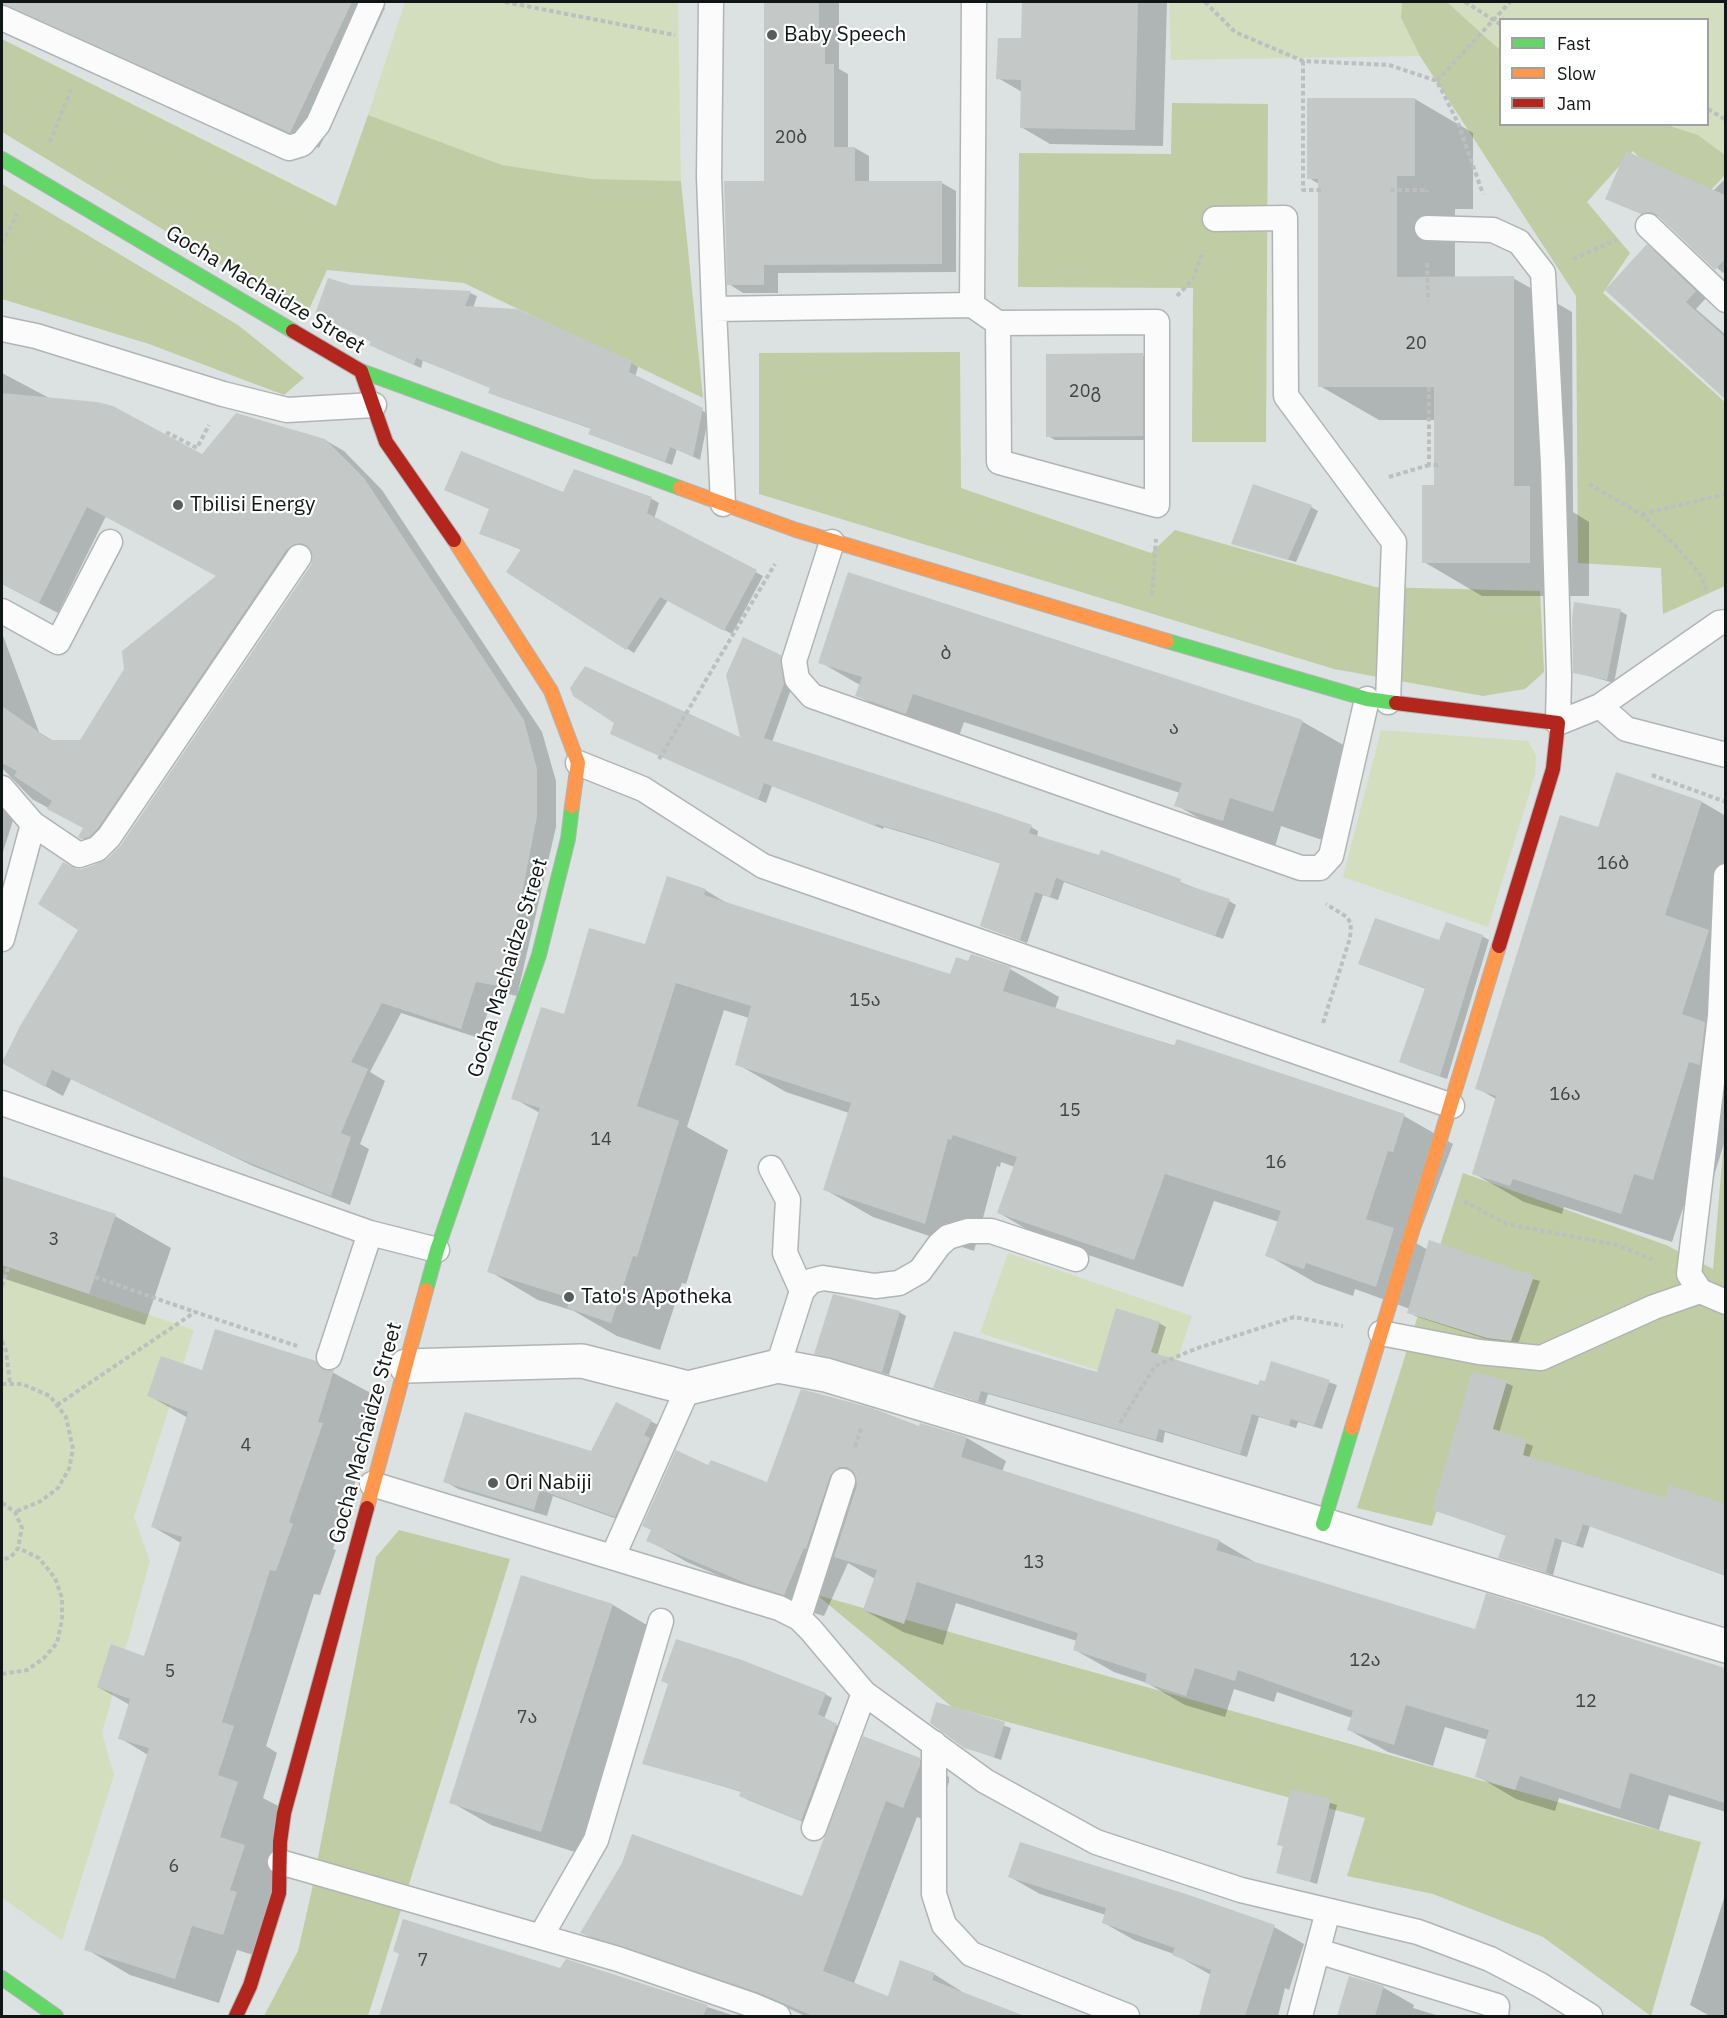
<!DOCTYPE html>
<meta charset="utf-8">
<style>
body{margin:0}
#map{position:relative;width:1727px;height:2018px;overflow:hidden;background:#dbe2e1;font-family:"IBM Plex Sans",sans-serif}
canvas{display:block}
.frame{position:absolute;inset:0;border:3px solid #101515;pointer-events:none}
.legend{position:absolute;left:1499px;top:18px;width:210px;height:108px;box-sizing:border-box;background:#fff;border:2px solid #9fa1a1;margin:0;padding:8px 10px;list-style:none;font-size:18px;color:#101515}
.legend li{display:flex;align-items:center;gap:12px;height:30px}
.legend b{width:30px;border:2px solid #9fa1a1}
</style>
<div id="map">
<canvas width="1727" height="2018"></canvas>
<div class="frame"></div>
<ul class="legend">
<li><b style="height:8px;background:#63d668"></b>Fast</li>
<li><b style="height:8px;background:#ff974d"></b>Slow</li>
<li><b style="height:8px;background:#b3261e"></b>Jam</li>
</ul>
</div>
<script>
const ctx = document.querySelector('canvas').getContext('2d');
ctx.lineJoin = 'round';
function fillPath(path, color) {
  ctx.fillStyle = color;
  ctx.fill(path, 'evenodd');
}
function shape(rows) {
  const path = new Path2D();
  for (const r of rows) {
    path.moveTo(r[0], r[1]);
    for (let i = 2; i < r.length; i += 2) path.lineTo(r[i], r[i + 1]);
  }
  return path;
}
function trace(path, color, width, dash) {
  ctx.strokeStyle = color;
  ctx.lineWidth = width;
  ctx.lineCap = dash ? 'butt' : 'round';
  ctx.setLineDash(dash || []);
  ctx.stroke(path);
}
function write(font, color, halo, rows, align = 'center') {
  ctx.font = font + ' "IBM Plex Sans","Noto Sans Georgian",sans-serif';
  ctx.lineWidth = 4.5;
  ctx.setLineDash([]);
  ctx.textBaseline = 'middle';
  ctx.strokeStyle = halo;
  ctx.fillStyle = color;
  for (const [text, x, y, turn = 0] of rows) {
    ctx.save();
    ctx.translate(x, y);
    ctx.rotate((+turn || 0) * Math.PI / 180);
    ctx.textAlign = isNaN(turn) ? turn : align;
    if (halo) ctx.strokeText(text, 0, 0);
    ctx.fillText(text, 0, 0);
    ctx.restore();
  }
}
fillPath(shape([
 [405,2,678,2,681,181,592,179,502,165,368,115],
 [1169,2,1402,2,1401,18,1420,56,1171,60],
 [1447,2,1725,2,1725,155,1698,135,1667,125,1708,124,1708,20,1500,20,1500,50],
 [1381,730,1528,741,1536,755,1535,775,1488,927,1343,877],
 [1008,1253,1192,1316,1166,1392,980,1333],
 [2,1265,194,1330,134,1517,150,1561,102,1733,114,1775,62,1940,2,1898]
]), '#d3debf');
fillPath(shape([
 [1402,2,1447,2,1500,50,1500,124,1667,125,1698,135,1725,155,1725,175,1692,210,1633,151,1587,202,1630,253,1603,293,1725,402,1725,586,1663,614,1661,568,1578,563,1576,296,1420,56,1401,18],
 [2,39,336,206,368,115,502,165,592,179,681,181,703,398,464,283,327,270,306,316,2,132],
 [1172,103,1268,104,1266,442,1192,442,1193,288,1018,287,1019,153,1171,154],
 [2,184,238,325,304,378,284,395,149,344,2,299],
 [960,352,961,488,1151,553,1175,530,1375,587,1540,591,1544,672,1525,689,1483,696,1334,669,759,494,759,353],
 [1725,1127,1725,1519,1459,1438,1432,1526,1357,1508,1463,1173,1666,1245,1713,1269],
 [399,1530,510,1559,368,2016,264,2016,298,1951,311,1894,376,1557],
 [817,1595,1701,1842,1651,2016,1543,1937,1433,1894,1347,1876,1365,1818,952,1707]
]), '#c0cca4');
fillPath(shape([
 [2,2,384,2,382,6,385,8,319,148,38,21,27,21,2,8],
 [765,2,839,2,839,69,848,74,848,148,855,148,869,156,869,183,942,183,956,191,956,272,778,273,778,293,743,293,729,284,766,183],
 [1023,2,1167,2,1163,146,1050,144,1021,127,1022,92,998,78,1022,40],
 [1415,99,1473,133,1473,209,1455,209,1455,278,1513,278,1572,312,1573,512,1589,522,1589,596,1482,596,1424,562,1436,486,1436,420,1379,420,1320,386,1319,184,1309,178],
 [1726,178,1726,270,1723,273,1660,216,1649,217,1614,202,1713,191],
 [1647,246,1657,252,1706,298,1696,309,1726,335,1726,396,1607,290],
 [351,287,470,293,477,296,473,308,631,363,638,367,635,377,709,414,700,460,677,449,672,465,597,437,590,433,592,429,497,396,490,392,491,388,423,360,421,368,378,349],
 [1142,355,1149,359,1149,440,1055,440,1048,436],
 [2,373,51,399,203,456,325,440,344,451,382,490,542,732,556,781,556,827,517,996,495,991,479,1038,401,1013,370,1072,385,1081,360,1144,369,1149,350,1205,253,1166,71,1079,63,1096,2,1062,80,929,76,871,108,861,122,846,312,566,313,556,306,559,101,849,80,837,85,828,32,799,2,768,2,633,39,732,53,741,81,742,218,576,106,516,58,613,2,584],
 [574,471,652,499,659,503,654,519,763,576,732,634,668,600,634,653,508,572,522,550,489,537,564,494],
 [1311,507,1318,511,1296,562,1233,543],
 [849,574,1303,722,1354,751,1325,841,1281,826,1274,850,1227,834,1176,805,1180,793,964,722,957,742,908,725,857,695,860,685,820,662],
 [1620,611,1627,615,1614,683,1575,672],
 [780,657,788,661,791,689,772,742,1031,827,1038,831,1037,837,1099,857,1102,852,1229,901,1236,905,1223,939,1064,882,1058,900,1043,895,1027,943,981,926,1002,864,931,841,884,827,883,829,772,786,766,803,619,737,742,739],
 [1617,774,1702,802,1726,816,1726,1137,1704,1208,1685,1202,1672,1242,1564,1207,1562,1214,1524,1202,1473,1173,1496,1099,1477,1088,1599,829],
 [2,803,16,811,2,855],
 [705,890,730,905,951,976,969,963,1010,969,1059,997,1055,1009,1404,1116,1453,1144,1416,1243,1428,1250,1540,1281,1518,1344,1495,1342,1415,1316,1409,1312,1410,1309,1355,1289,1353,1296,1316,1283,1267,1255,1279,1222,1214,1201,1183,1287,1047,1241,999,1213,1015,1167,1001,1162,1000,1167,997,1166,974,1251,873,1217,824,1189,849,1113,786,1092,737,1064,749,1018,724,1010,687,1127,728,1150,686,1284,682,1283,660,1350,617,1336,574,1311,538,1300,489,1271,540,1113,513,1098,565,1016,646,946],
 [1482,936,1489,940,1447,1079,1407,1065,1426,989,1360,964,1439,942],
 [2,1179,115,1216,171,1248,145,1325,2,1278],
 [899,1312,906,1316,889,1375,816,1353],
 [1159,1323,1166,1327,1157,1356,1259,1387,1266,1383,1272,1363,1337,1385,1322,1429,1298,1422,1296,1428,1259,1417,1247,1457,1165,1432,1163,1443,988,1394,985,1404,935,1387,1098,1374],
 [315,1363,378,1397,362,1448,366,1450,333,1549,336,1550,320,1595,314,1594,266,1746,277,1753,263,1798,282,1808,267,1959,237,1950,219,2003,130,1975,86,1949,148,1755,120,1738,130,1705,98,1687,145,1658,181,1543,153,1527,188,1418,148,1395,203,1372],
 [1506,1383,1513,1386,1499,1433,1533,1446,1529,1458,1666,1499,1670,1487,1726,1505,1726,1576,1590,1526,1583,1548,1562,1541,1553,1575,1500,1557,1507,1536,1433,1509],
 [617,1404,664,1428,628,1523,553,1496,547,1516,458,1489,445,1481,592,1453],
 [920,1428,967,1438,1006,1461,1002,1472,1219,1541,1258,1564,1476,1631,1487,1595,1726,1671,1726,1812,1669,1795,1659,1830,1559,1798,1555,1811,1516,1799,1477,1776,1488,1740,1445,1727,1433,1766,1388,1752,1349,1730,1352,1718,1277,1692,1274,1702,1234,1689,1225,1717,1185,1705,1147,1683,1114,1672,1075,1650,1077,1641,956,1603,943,1645,903,1632,864,1610,875,1579,848,1563,824,1616,788,1605,687,1562,648,1540,708,1467,768,1484],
 [522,1577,613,1605,652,1628,581,1854,491,1825,451,1802],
 [669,1684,825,1694,832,1698,824,1719,844,1729,808,1824,748,1800,741,1796,742,1792,644,1763],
 [937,1704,1011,1728,1001,1760,965,1747],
 [919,1759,949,1777,949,1782,933,1824,917,1817,854,1983,889,1998,934,1974,964,1993,1024,2016,805,2016,788,2008,612,1950,583,1933,803,1898],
 [1292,1791,1337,1805,1317,1884,1277,1872,1284,1847,1279,1844],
 [1010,1877,1274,1927,1304,1944,1289,1990,1285,1988,1278,2016,1201,2016,1211,1975,1174,1954,1134,1940,1104,1923,1106,1915,1040,1894],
 [1726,1892,1726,2016,1710,2016,1690,2005],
 [401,1954,561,1970,566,1961,735,2016,381,2016],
 [1350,1977,1384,1988,1414,2005,1413,2008,1439,2016,1339,2016]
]), '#0003');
fillPath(shape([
 [2,2,352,2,290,133,2,4],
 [764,2,819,2,819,32,825,32,825,64,834,64,834,147,855,147,855,181,942,181,942,264,764,265,764,285,727,285,724,181,764,181],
 [1022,2,1138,2,1135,130,1020,128,1021,80,996,79,998,38,1021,38],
 [1307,98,1415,98,1415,176,1397,176,1397,277,1514,276,1514,486,1530,486,1530,563,1422,563,1422,485,1434,485,1434,387,1318,387,1318,179,1307,179],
 [1626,151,1725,195,1725,259,1715,270,1657,215,1651,212,1641,214,1605,199],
 [1647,244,1696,291,1686,302,1725,337,1725,399,1605,290],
 [328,278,351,285,471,291,465,306,517,309,632,361,629,372,703,408,693,457,670,447,665,462,588,434,591,428,488,393,490,388,416,358,414,365,369,345,371,342,315,314],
 [1143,353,1143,436,1046,437,1046,354],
 [2,393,97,402,113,406,202,454,236,413,325,439,364,478,524,720,537,769,537,816,516,925,499,986,476,982,461,1029,382,1003,351,1062,368,1069,341,1133,351,1137,331,1196,233,1156,52,1070,45,1087,2,1063,20,1026,78,930,38,904,63,862,77,869,84,869,107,859,121,845,311,565,313,557,307,546,301,543,287,549,98,828,89,837,81,839,78,837,83,828,47,809,52,801,14,776,17,771,2,763,2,706,50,740,80,740,124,669,122,651,216,576,87,507,39,603,2,584],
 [461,451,563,492,574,469,652,497,647,513,757,570,724,631,660,597,626,650,506,572,521,549,479,534,489,509,444,490],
 [1253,484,1312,505,1288,560,1231,544],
 [848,572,1303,720,1273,812,1230,798,1223,821,1174,806,1182,783,913,694,906,714,855,696,862,677,818,663],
 [1574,602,1621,609,1607,680,1573,673,1572,619],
 [743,637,781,655,784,684,764,738,997,813,1032,825,1029,833,1099,855,1101,850,1181,879,1180,883,1230,899,1215,936,1056,878,1050,897,1035,892,1020,940,980,926,1000,863,922,837,876,824,875,826,764,783,758,800,610,734,614,723,573,696,570,688,585,666,740,737,726,675],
 [1616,772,1702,801,1665,915,1709,930,1682,1014,1705,1022,1700,1065,1689,1062,1653,1180,1634,1174,1621,1214,1513,1179,1510,1186,1472,1174,1496,1096,1475,1089,1560,815,1598,827],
 [667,876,706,889,704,895,950,974,956,957,968,961,971,954,1011,967,1003,991,1174,1046,1177,1039,1405,1114,1393,1152,1388,1151,1366,1219,1394,1228,1376,1287,1306,1263,1304,1269,1265,1256,1281,1211,1165,1174,1134,1260,997,1213,1017,1157,953,1135,951,1140,948,1139,925,1224,823,1190,851,1103,735,1065,751,1006,676,983,637,1106,679,1121,637,1257,633,1256,611,1323,567,1308,570,1298,487,1272,540,1108,511,1099,541,1007,564,1014,589,928,645,944],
 [1375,918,1439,940,1446,922,1483,935,1440,1076,1399,1062,1425,988,1358,964],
 [2,1176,116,1214,89,1294,2,1265],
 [1429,1240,1534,1276,1511,1341,1487,1338,1407,1313],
 [833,1294,900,1311,882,1372,814,1354],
 [1116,1308,1160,1322,1151,1352,1258,1385,1260,1380,1265,1381,1271,1361,1330,1380,1314,1426,1291,1419,1289,1426,1252,1414,1240,1454,1159,1429,1156,1440,981,1391,978,1401,933,1388,954,1331,1097,1372],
 [215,1329,316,1361,324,1370,334,1370,318,1422,323,1423,289,1522,293,1524,276,1571,270,1570,222,1722,234,1726,218,1775,238,1782,220,1837,245,1845,230,1890,237,1892,223,1935,192,1926,175,1979,84,1950,149,1748,118,1739,130,1699,97,1687,111,1644,144,1656,182,1537,151,1527,188,1412,147,1396,161,1356,202,1370],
 [1472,1371,1507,1381,1493,1429,1527,1440,1523,1455,1665,1498,1669,1485,1725,1504,1725,1575,1583,1524,1576,1545,1555,1538,1546,1572,1498,1558,1506,1535,1432,1510],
 [801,1389,872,1408,919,1426,920,1423,967,1437,961,1457,1220,1540,1216,1550,1475,1629,1486,1593,1725,1668,1725,1803,1630,1773,1620,1809,1520,1776,1515,1790,1475,1777,1489,1730,1406,1705,1394,1745,1347,1730,1353,1711,1238,1670,1235,1681,1195,1668,1186,1696,1145,1683,1147,1674,1073,1650,1078,1633,917,1582,904,1624,863,1610,877,1570,834,1557,857,1485,854,1472,847,1467,839,1467,830,1476,806,1549,804,1548,784,1595,748,1584,646,1541,651,1530,642,1526,676,1450,708,1465,711,1460,767,1482],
 [616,1402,652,1420,644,1435,650,1438,615,1517,540,1490,534,1510,443,1482,465,1412,591,1451],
 [521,1575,613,1604,541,1832,449,1803],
 [676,1639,742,1660,826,1693,818,1714,837,1724,801,1821,739,1796,741,1791,642,1764,668,1684,661,1681],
 [936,1702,1005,1722,994,1757,964,1748,930,1723],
 [863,1736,920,1758,920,1765,903,1808,886,1801,823,1971,888,1996,900,1960,935,1973,932,1980,1019,2014,1019,2016,813,2016,757,1992,580,1933,622,1863,632,1834,802,1896],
 [1291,1789,1331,1799,1310,1882,1276,1873,1283,1846,1277,1845],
 [1020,1842,1189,1895,1275,1925,1245,2016,1199,2016,1211,1970,1172,1955,1175,1948,1102,1923,1106,1908,1008,1877],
 [403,1919,560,1968,566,1959,708,2005,703,2016,379,2016,399,1954,393,1951],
 [1349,1976,1384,1986,1375,2016,1337,2016]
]), '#c4c9c8');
const lane = shape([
 [711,2,709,177,714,309,972,305,998,323,1157,322,1157,505,999,462,998,323],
 [2,18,289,148,302,144,318,124,372,2],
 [1215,219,1285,218,1286,396,1394,542,1388,702],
 [1648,226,1726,300],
 [1427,228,1493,230,1519,242,1543,273,1553,465,1559,675,1558,723,1600,706,1719,623,1726,622],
 [972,305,974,2],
 [714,309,723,504],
 [2,329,36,336,223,394,287,410,374,405],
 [832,542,794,661,797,679,812,696,1301,868,1320,868,1331,856,1367,699],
 [2,611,58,642,110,542],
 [1600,706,1626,729,1726,755],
 [578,763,643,789,763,866,1452,1106],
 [2,788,33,824,2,939],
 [33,824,79,855,97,849,109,837,299,557],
 [2,1103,370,1233,437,1250],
 [771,1168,788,1200,785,1253,802,1291],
 [1700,1291,1689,1274,1720,1016,1726,876],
 [1381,1333,1479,1352,1541,1358,1654,1307,1700,1291,1726,1302],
 [329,1357,370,1233],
 [778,1366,802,1291,811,1281,823,1278,875,1286,899,1283,920,1271,939,1245,948,1237,968,1231,991,1231,1076,1259],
 [372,1484,779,1608,799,1618,811,1630,864,1693,985,1781,1096,1842,1241,1890,1418,1932,1490,1959,1540,1985,1590,2016],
 [613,1556,688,1388],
 [799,1618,843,1481],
 [934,1743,934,1894,944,1925,971,1954,1127,2016],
 [814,1828,864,1693],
 [280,1862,618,1959,752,2005,778,2016],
 [541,1936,596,1840,661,1621],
 [1318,1951,1497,2006,1496,2016],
 [1300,2016,1328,1911]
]);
const street = shape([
 [406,1366,582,1361,688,1388,778,1366,826,1375,1726,1646]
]);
const fast = shape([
 [2,159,293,331],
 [361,371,680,488],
 [1167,641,1367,699,1396,703],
 [426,1290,437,1250,539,955,568,839,572,806],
 [1323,1524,1352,1428],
 [2,1978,56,2016]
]);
const slow = shape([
 [680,488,796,530,1167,641],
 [454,540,551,691,578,763,572,806],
 [1352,1428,1499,946],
 [367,1508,426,1290]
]);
const jam = shape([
 [293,331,361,371,386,442,454,540],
 [1396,703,1558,723,1553,769,1499,946],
 [236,2016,250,1986,279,1893,280,1842,284,1813,367,1508]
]);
trace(lane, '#b0b5b4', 27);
trace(street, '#b0b5b4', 36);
trace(fast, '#b0b5b4', 16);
trace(slow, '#b0b5b4', 16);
trace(jam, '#b0b5b4', 16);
trace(shape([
 [505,2,675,35],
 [1205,2,1235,32,1303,61,1389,65,1437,81,1458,123,1483,194],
 [1465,2,1500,24],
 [1303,61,1303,190,1321,190],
 [1437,81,1510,2],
 [1708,109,1726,120],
 [50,142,72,87],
 [1390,190,1427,190,1427,192],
 [2,243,17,214],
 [1573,259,1616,240],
 [1427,263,1428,301],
 [1177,296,1193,279,1203,251],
 [1429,387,1429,465,1439,465],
 [167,435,168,433,197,448,209,425],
 [1389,477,1429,465],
 [1589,484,1641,514,1675,545,1700,574,1707,592],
 [1642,514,1726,494],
 [1152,595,1156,539],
 [659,759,775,564],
 [1652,775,1726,802],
 [1323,1023,1350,938,1351,924,1347,917,1326,904],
 [1464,1201,1507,1224,1617,1245,1656,1261],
 [95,1277,195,1312],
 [2,1286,8,1268],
 [2,1341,6,1351,10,1383],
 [2,1384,22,1384,50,1396,66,1417,73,1449,69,1469,58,1488,41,1501,15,1512],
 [57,1405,195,1312,297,1346],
 [1120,1423,1155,1366,1195,1349,1294,1317,1343,1326],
 [855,1447,862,1426],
 [2,1503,15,1512,22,1528,18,1548,11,1557,2,1560],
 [2,1674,27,1670,44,1658,57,1643,62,1620,62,1598,55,1578,39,1558,18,1548]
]), '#bcbfbe', 4, [4.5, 3]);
trace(lane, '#fafbfa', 24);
trace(street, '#fafbfa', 33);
trace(fast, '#63d668', 14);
trace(slow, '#ff974d', 14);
trace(jam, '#b3261e', 14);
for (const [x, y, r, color] of [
 [772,35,6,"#575d5c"],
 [178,505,6,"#575d5c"],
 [569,1297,6,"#575d5c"],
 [493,1483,6,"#575d5c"]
]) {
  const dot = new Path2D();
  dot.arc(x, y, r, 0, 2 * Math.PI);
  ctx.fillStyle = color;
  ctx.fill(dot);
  trace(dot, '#fff', 2);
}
write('18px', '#404544', null, [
 ["20ბ",791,138],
 ["20",1416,344],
 ["20გ",1085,392],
 ["ბ",946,654],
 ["ა",1174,729],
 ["16ბ",1613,864],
 ["15ა",865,1001],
 ["16ა",1565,1095],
 ["15",1070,1111],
 ["14",601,1140],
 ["16",1276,1163],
 ["3",54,1240],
 ["4",246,1446],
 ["13",1034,1563],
 ["12ა",1365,1661],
 ["5",170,1672],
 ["12",1586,1702],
 ["7ა",527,1718],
 ["6",174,1867],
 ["7",423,1961]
]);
write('21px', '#101515', '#fff', [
 ["Baby Speech",784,35],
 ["Tbilisi Energy",190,505],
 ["Tato's Apotheka",581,1297],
 ["Ori Nabiji",505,1483]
], 'left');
write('21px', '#101515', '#fff', [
 ["Gocha Machaidze Street",265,290,31],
 ["Gocha Machaidze Street",508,968,-73],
 ["Gocha Machaidze Street",366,1433,-75]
]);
</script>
